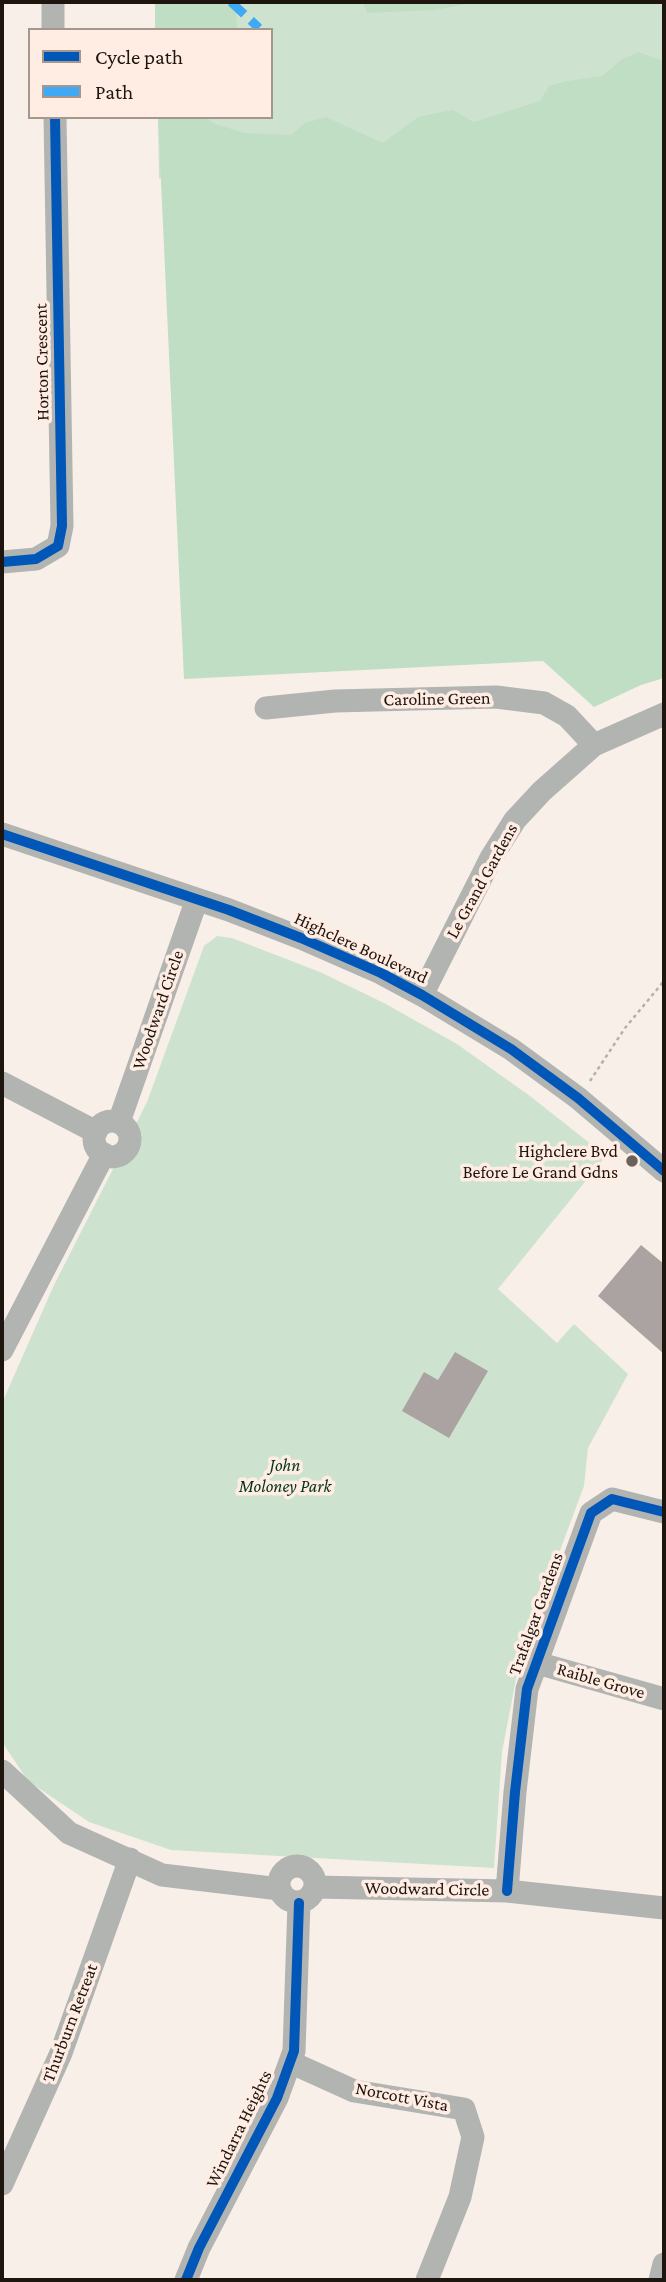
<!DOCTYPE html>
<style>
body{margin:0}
#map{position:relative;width:666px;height:2282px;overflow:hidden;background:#f9efe9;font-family:"Crimson Pro",serif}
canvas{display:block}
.frame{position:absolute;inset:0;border:4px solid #1f150f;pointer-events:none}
.legend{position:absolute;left:28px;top:28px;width:245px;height:91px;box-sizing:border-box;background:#ffede3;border:2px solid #a5978e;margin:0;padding:9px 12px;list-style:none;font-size:21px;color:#1f150f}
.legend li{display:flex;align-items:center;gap:14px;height:35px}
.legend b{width:35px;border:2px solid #a5978e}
</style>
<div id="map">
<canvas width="666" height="2282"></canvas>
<div class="frame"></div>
<ul class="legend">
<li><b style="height:9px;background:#0057b8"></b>Cycle path</li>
<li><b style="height:9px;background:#3fa9f5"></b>Path</li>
</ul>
</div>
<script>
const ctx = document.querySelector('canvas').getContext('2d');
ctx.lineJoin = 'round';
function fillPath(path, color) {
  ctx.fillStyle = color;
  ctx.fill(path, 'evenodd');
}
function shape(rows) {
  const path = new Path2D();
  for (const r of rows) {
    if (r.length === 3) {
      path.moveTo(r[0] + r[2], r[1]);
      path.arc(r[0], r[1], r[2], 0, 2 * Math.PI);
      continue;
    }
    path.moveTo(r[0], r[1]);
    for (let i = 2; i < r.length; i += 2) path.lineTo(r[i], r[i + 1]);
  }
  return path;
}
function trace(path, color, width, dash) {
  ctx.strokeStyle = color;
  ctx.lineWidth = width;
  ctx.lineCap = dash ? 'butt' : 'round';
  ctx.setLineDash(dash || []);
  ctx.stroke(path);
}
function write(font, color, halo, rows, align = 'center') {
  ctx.font = font + ' "Crimson Pro",serif';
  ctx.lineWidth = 7;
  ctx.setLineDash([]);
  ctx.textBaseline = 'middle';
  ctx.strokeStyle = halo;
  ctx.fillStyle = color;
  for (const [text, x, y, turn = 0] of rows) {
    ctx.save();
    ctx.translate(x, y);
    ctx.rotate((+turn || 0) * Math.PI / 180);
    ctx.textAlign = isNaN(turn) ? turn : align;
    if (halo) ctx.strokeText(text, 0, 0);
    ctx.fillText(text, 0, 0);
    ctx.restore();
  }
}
fillPath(shape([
 [155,2,664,2,664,158,159,179,158,117,271,117,271,30,155,30],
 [217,936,232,938,320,972,384,1003,457,1044,530,1096,606,1156,498,1289,557,1343,574,1324,628,1374,588,1448,584,1486,520,1658,502,1752,494,1868,171,1850,89,1822,28,1781,2,1742,2,1403,54,1285,147,1102,204,946]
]), '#cee3cf');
fillPath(shape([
 [155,2,242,2,236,8,237,30,155,30],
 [363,2,476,2,435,10,367,13],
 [638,52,664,61,664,678,641,685,594,707,543,661,184,679,158,117,205,117,215,124,245,133,291,135,305,123,326,117,383,143,418,117,453,110,474,122,540,101,549,86,567,81,602,76,621,60]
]), '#bfdec4');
fillPath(shape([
 [641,1245,664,1264,664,1354,598,1296],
 [455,1352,488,1371,449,1438,402,1411,424,1372,438,1380]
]), '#aba2a2');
trace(shape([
 [590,1081,625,1028,664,981]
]), '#b2b1ae', 2.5, [3.5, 3.5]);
trace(shape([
 [53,2,53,30],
 [2,562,36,559,58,546,62,526,55,117],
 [266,708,335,701,496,697,544,703,567,716,594,745],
 [2,834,229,910,301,938,381,973,422,995,511,1049,578,1098,664,1171],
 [422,995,491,858,515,820,542,791,594,745,664,714],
 [2,1083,96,1132],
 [112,1139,18],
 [119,1122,197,899],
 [2,1350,104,1154],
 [537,1663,664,1699],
 [2,1771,69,1833,162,1875,280,1889],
 [297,1884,18],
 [315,1887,507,1891,664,1908],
 [507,1891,515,1792,527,1689,591,1513,612,1499,664,1512],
 [290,2062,354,2091,464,2109,473,2137,460,2197,427,2280],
 [2,2184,61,2053,130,1859],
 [186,2280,199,2248,277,2098,294,2051,299,1903],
 [660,2280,664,2264]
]), '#b2b4b2', 23);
trace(shape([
 [231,2,259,28]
]), '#3fa9f5', 9, [18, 9]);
trace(shape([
 [2,562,36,559,58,546,62,526,55,117],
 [2,834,229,910,301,938,381,973,422,995,511,1049,578,1098,664,1171],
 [507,1891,515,1792,527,1689,591,1513,612,1499,664,1512],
 [186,2280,199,2248,277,2098,294,2051,299,1903]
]), '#0057b8', 10);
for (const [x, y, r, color] of [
 [632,1161,7,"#6b615b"]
]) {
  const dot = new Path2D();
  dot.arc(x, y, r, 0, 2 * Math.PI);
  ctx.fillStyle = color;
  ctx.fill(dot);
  trace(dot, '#ffede3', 2.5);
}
write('18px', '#1f150f', '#ffede3', [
 ["Horton Crescent",42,362,-91],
 ["Caroline Green",437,699,-1],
 ["Le Grand Gardens",482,881,-61],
 ["Highclere Boulevard",361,948,25],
 ["Woodward Circle",158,1010,-71],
 ["Trafalgar Gardens",536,1614,-70],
 ["Raible Grove",601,1681,16],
 ["Woodward Circle",427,1889,1],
 ["Thurburn Retreat",70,2023,-69],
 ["Norcott Vista",402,2097,11],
 ["Windarra Heights",239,2129,-64]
]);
write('18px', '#1f150f', '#ffede3', [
 ["Highclere Bvd",618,1151],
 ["Before Le Grand Gdns",618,1172]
], 'right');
write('italic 18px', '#00341a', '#ffede3', [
 ["John",285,1465],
 ["Moloney Park",285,1486]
]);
</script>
